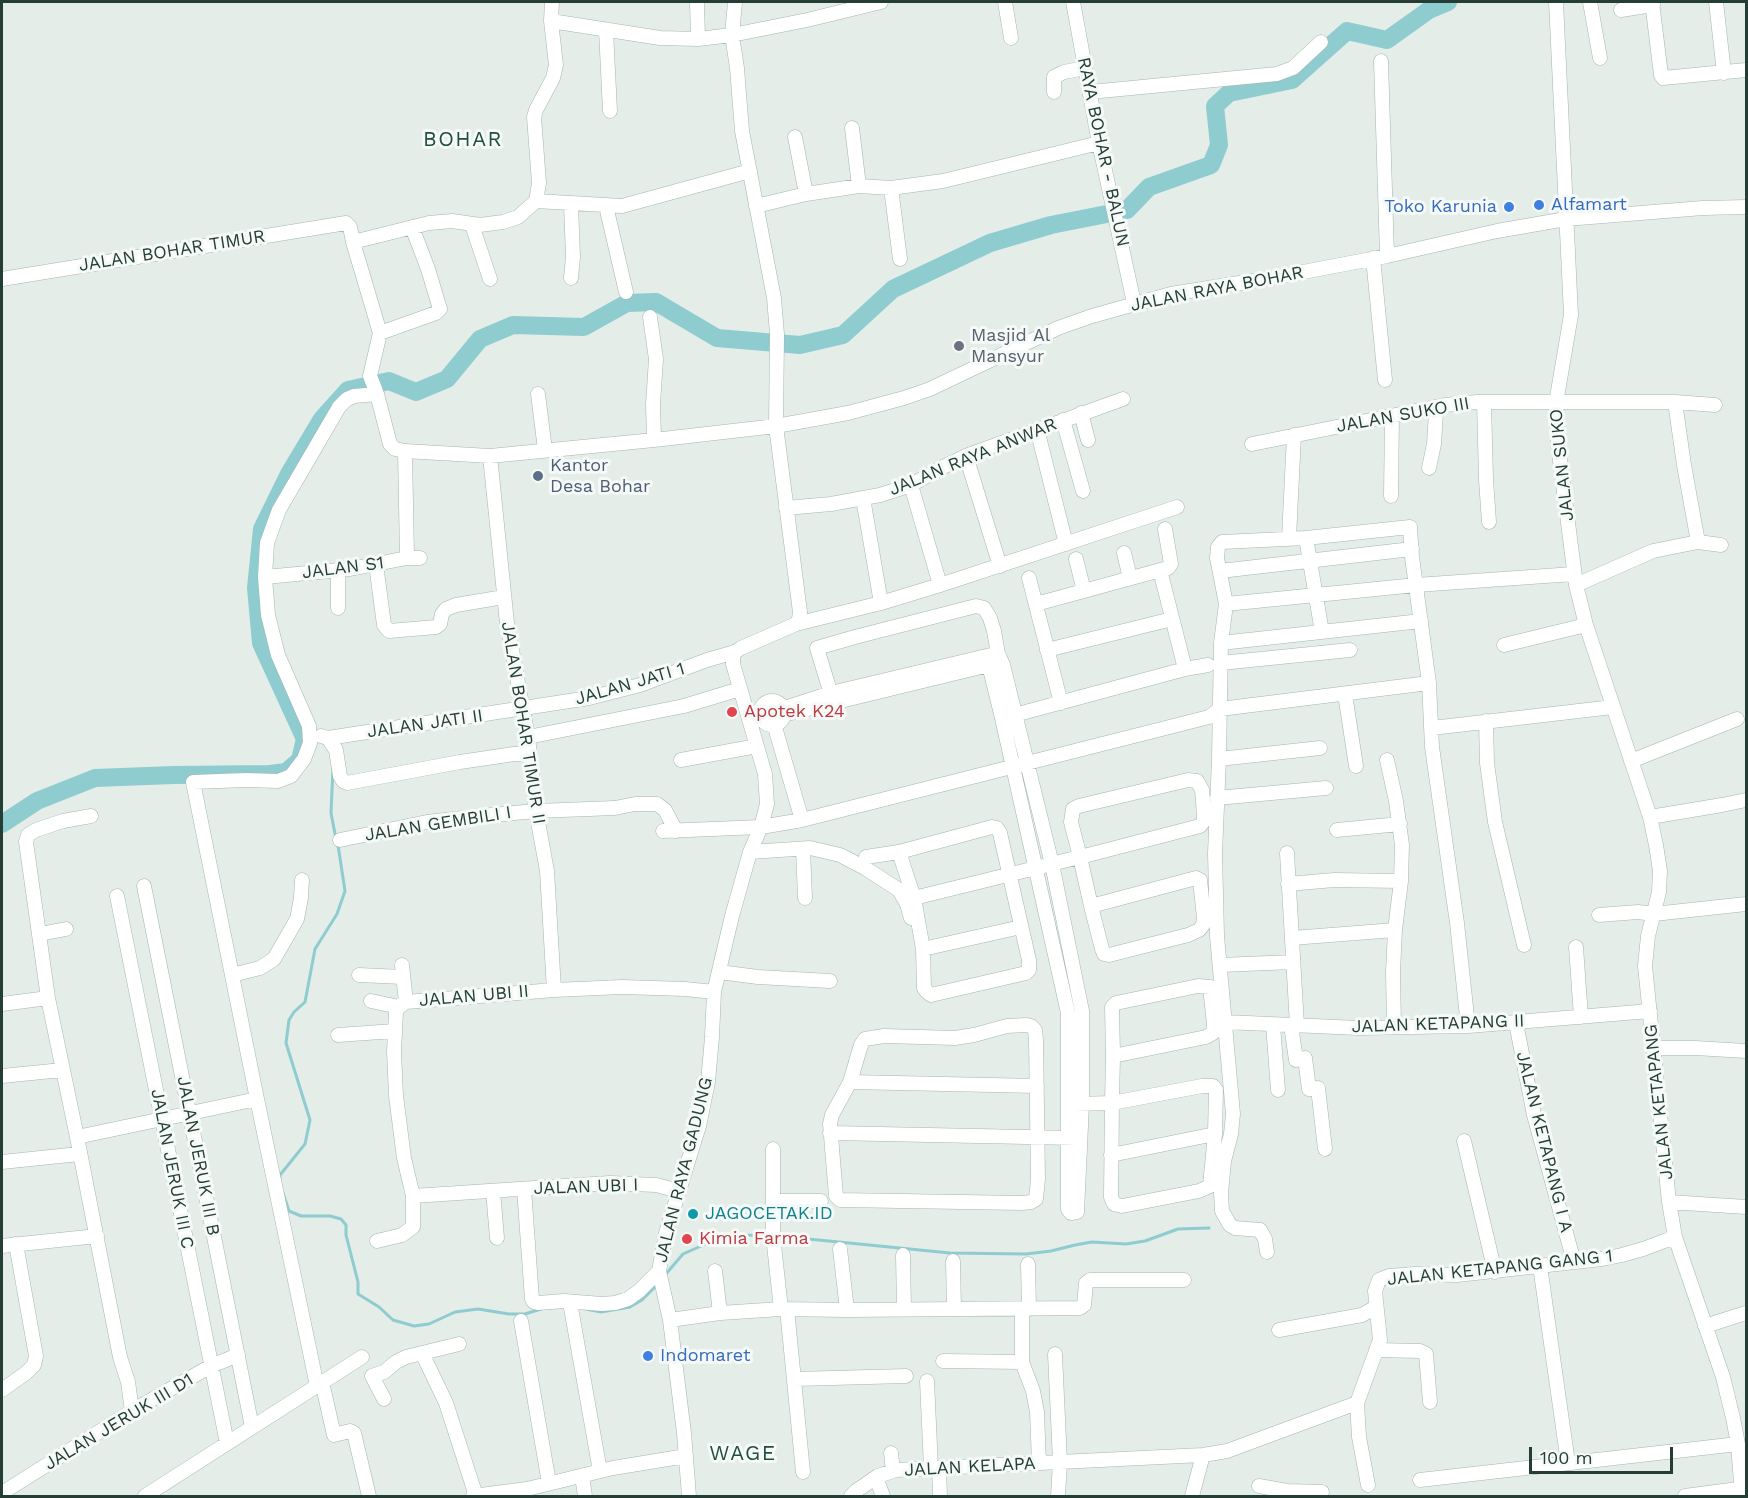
<!DOCTYPE html>
<style>
body{margin:0}
#map{position:relative;width:1748px;height:1498px;overflow:hidden;background:#e4ede8;font-family:"Work Sans",sans-serif}
canvas{display:block}
.frame{position:absolute;inset:0;border:3px solid #243e35;pointer-events:none}
.scale{position:absolute;left:1529px;top:1447px;width:144px;height:27px;box-sizing:border-box;border:3px solid #243e35;border-top:0;padding-left:8px;font-size:18px;line-height:21px;white-space:nowrap;color:#243e35;-webkit-text-stroke:4px #f5f9f7;paint-order:stroke}
</style>
<div id="map">
<canvas width="1748" height="1498"></canvas>
<div class="frame"></div>
<div class="scale">100 m</div>
</div>
<script>
const ctx = document.querySelector('canvas').getContext('2d');
ctx.lineJoin = 'round';
function shape(rows) {
  const path = new Path2D();
  for (const r of rows) {
    if (r.length === 3) {
      path.moveTo(r[0] + r[2], r[1]);
      path.arc(r[0], r[1], r[2], 0, 2 * Math.PI);
      continue;
    }
    path.moveTo(r[0], r[1]);
    for (let i = 2; i < r.length; i += 2) path.lineTo(r[i], r[i + 1]);
  }
  return path;
}
function trace(path, color, width, dash) {
  ctx.strokeStyle = color;
  ctx.lineWidth = width;
  ctx.lineCap = dash ? 'butt' : 'round';
  ctx.setLineDash(dash || []);
  ctx.stroke(path);
}
function write(font, color, halo, rows, align = 'center') {
  ctx.font = font + ' "Work Sans",sans-serif';
  ctx.lineWidth = 6;
  ctx.setLineDash([]);
  ctx.textBaseline = 'middle';
  ctx.strokeStyle = halo;
  ctx.fillStyle = color;
  for (const [text, x, y, turn = 0] of rows) {
    ctx.save();
    ctx.translate(x, y);
    ctx.rotate((+turn || 0) * Math.PI / 180);
    ctx.textAlign = isNaN(turn) ? turn : align;
    if (halo) ctx.strokeText(text, 0, 0);
    ctx.fillText(text, 0, 0);
    ctx.restore();
  }
}
trace(shape([
 [333,768,331,813,336,839],
 [280,1178,280,1175,305,1144,310,1120,286,1043,289,1020,294,1012,305,1002,315,949,337,914,345,891,338,845],
 [283,1193,289,1211,301,1216,330,1216,341,1219,346,1225,346,1235,358,1282,358,1294,379,1307,393,1320,414,1326,429,1324,455,1312,478,1309,509,1314,525,1314,541,1309],
 [778,1236,950,1253,1026,1254,1051,1251,1075,1245,1092,1242,1126,1244,1145,1241,1178,1229,1209,1228],
 [665,1275,683,1254,701,1246,723,1238,745,1235,768,1236],
 [586,1309,601,1312,630,1307,642,1300,657,1285]
]), '#8eccd0', 3);
trace(shape([
 [2,824,37,801,95,778,174,775,270,774,286,772,300,760,305,739,261,643,256,588,262,529,289,474,322,419,348,390,389,381,416,392,447,379,480,339,513,325,584,327,627,303,656,302,717,338,800,345,843,335,893,289,990,243,1051,225,1127,210,1149,187,1211,165,1219,145,1215,106,1229,93,1292,80,1347,31,1387,40,1429,10,1448,2]
]), '#8eccd0', 18);
const minor = shape([
 [697,2,698,39],
 [735,2,732,35,737,68,742,131,774,298,777,334,776,426,800,612,799,619,796,624],
 [1005,2,1011,38],
 [1073,2,1099,143,1134,303],
 [1556,2,1571,315,1556,403,1558,445,1576,585,1586,625,1650,817,1656,845,1660,871,1659,892,1648,936,1645,966,1669,1202,1675,1237,1723,1377,1733,1418,1738,1444,1742,1496],
 [1590,2,1600,58],
 [1652,2,1661,75,1663,78,1746,70],
 [1716,2,1724,73],
 [1621,10,1653,5],
 [551,21,660,38,698,39,732,35,807,20,881,2],
 [606,30,610,111],
 [1381,61,1387,256],
 [1054,92,1054,77,1064,72,1085,68],
 [1090,92,1277,74,1293,68,1321,42],
 [852,128,859,186],
 [795,137,806,194],
 [891,188,900,259],
 [536,201,622,206,750,171],
 [606,206,626,292],
 [756,206,806,194,859,186,891,188,943,181,1099,143],
 [472,225,490,279],
 [353,242,429,223,452,221,480,225,503,222,518,217,536,201,539,183,534,117,536,110,553,78,556,65,551,21,552,2],
 [1373,258,1385,380],
 [571,278,573,257,571,204],
 [2,279,346,223,350,227,353,242,380,333,370,376,377,394,390,444,395,449,405,451,490,456,654,440,776,426,848,413,904,398,930,389,1058,328,1092,316,1171,294,1277,277,1387,256,1497,231,1566,219,1703,208,1746,207],
 [650,317,656,359,653,404,654,440],
 [380,333,436,313,440,309,428,269,412,227],
 [538,394,545,450],
 [1484,402,1486,480,1489,522],
 [1675,402,1684,465,1698,542],
 [1081,413,1088,440],
 [1063,420,1083,491],
 [1037,429,1066,544],
 [1252,444,1445,405,1477,402,1675,402,1715,405],
 [405,451,407,558],
 [490,456,507,623,528,737,536,811,547,871,554,990],
 [966,456,1000,566],
 [1429,468,1434,444,1436,412,1439,407],
 [911,485,940,585],
 [1391,496,1392,416],
 [863,498,881,603],
 [786,508,831,504,880,495,911,485,941,468,968,455,1123,399],
 [1289,538,1294,435],
 [1306,538,1322,632],
 [1124,553,1130,578],
 [1076,559,1084,591],
 [376,564,384,625,389,631,436,627,440,624,442,614,446,609,456,605,504,597],
 [338,570,338,608],
 [1160,570,1185,669],
 [1220,571,1412,549],
 [265,577,350,569,407,558,420,558],
 [1029,578,1061,703],
 [1576,585,1653,551,1698,542,1721,545],
 [1036,604,1168,568,1171,564,1165,529],
 [1226,604,1416,585,1574,574],
 [1221,643,1421,621],
 [1504,645,1586,625],
 [1047,650,1172,619],
 [1221,663,1350,650],
 [1345,694,1356,766],
 [833,701,817,648,855,637,976,606,984,608,990,618,994,631,998,654],
 [772,713,12],
 [782,709,831,693,995,654,998,654,1000,658,1003,665,1052,864,1082,1011,1082,1104,1077,1212,1071,1213,1068,1209,1068,1013,1002,718,989,665,783,715],
 [1007,717,1185,669,1208,665],
 [1486,721,1487,763,1495,822,1524,945],
 [774,724,802,820],
 [1432,728,1613,707],
 [321,736,328,738,336,750,340,776,343,781,347,783,460,762,514,754,530,754],
 [528,737,684,706,740,689],
 [328,738,589,698,640,685,707,660,735,652],
 [1219,759,1320,748],
 [681,760,757,746],
 [1387,760,1396,801,1402,845,1401,881,1395,930,1393,972,1394,1027],
 [1631,761,1737,719],
 [1217,798,1326,788],
 [91,816,63,821,36,830,28,835,26,842,48,998,77,1137,120,1357,128,1382,132,1411],
 [1650,817,1722,805,1746,800],
 [1337,830,1400,824],
 [663,831,761,827,802,820,1209,717,1220,709,1429,683],
 [340,840,427,822,481,816,536,811,615,808,635,804,657,804,665,810,676,831],
 [803,849,805,898],
 [750,852,810,848,840,855,865,868,899,890,907,904,911,918],
 [1287,853,1297,1026],
 [866,857,899,852,992,827,997,828,1000,833,1029,960,1029,970,1026,973,931,995,927,992,924,988,923,949,914,898,899,852],
 [1288,884,1334,880,1401,881],
 [144,886,252,1427],
 [117,896,227,1443],
 [914,898,1052,864,1059,862,1080,857,1200,826,1204,821,1203,800,1202,790,1197,781,1188,780,1079,806,1073,809,1071,822,1080,857,1091,906,1102,949,1104,954,1109,955,1188,935,1199,930,1203,925,1204,918,1200,880,1196,878,1091,906],
 [1599,915,1638,912,1654,914,1746,904],
 [40,934,66,929],
 [1292,938,1395,930],
 [1576,947,1581,1017],
 [923,949,1021,927],
 [402,965,406,1002],
 [1220,965,1293,962],
 [719,972,758,977,830,981],
 [232,975,260,968,274,959,297,919,301,898,302,880],
 [359,975,403,977],
 [371,1001,399,1007],
 [2,1004,48,998],
 [1225,1022,1358,1028,1468,1026,1650,1011],
 [1516,1023,1534,1115,1574,1262],
 [1027,1025,1031,1026,1035,1030,1036,1040,1038,1179,1036,1199,1031,1202,1022,1203,840,1200,836,1196,830,1124,832,1115,850,1082,861,1045,865,1039,884,1036,955,1038,974,1035,1007,1026,1027,1025],
 [1273,1025,1278,1090],
 [1291,1025,1296,1060,1305,1058,1309,1089,1318,1088,1325,1149],
 [338,1035,395,1031],
 [1653,1048,1695,1048,1746,1051],
 [2,1076,62,1070],
 [850,1082,1037,1086],
 [1075,1104,1112,1103,1202,1086,1213,1086,1216,1090,1215,1134,1210,1186,1199,1191,1122,1206,1114,1204,1111,1197,1112,1103,1113,1056,1112,1007,1116,1003,1198,986,1210,987,1214,1024,1213,1033,1206,1037,1113,1056],
 [830,1133,1077,1138],
 [77,1137,257,1099],
 [1464,1141,1495,1272],
 [773,1149,773,1236,781,1309],
 [1111,1155,1215,1134],
 [2,1162,79,1154],
 [524,1189,532,1299,534,1302,538,1303,564,1301,602,1304,615,1303,628,1299,639,1291,659,1271],
 [493,1191,497,1238],
 [413,1196,610,1183,656,1185,679,1191],
 [773,1201,821,1201],
 [1669,1202,1746,1207],
 [377,1241,402,1235,413,1227,413,1196,404,1158,396,1096,394,1051,396,1012,399,1007,406,1002,554,990,622,987,685,989,714,992],
 [2,1246,97,1236],
 [840,1249,847,1310],
 [1267,1252,1265,1239,1260,1230,1235,1228,1230,1225,1222,1211,1221,1193,1224,1161,1231,1134,1233,1114,1217,936,1215,853,1219,759,1221,643,1226,604,1217,558,1218,547,1222,542,1306,538,1410,527,1412,557,1429,683,1432,747,1457,923,1468,1026],
 [903,1255,904,1309],
 [953,1261,954,1309],
 [1028,1264,1029,1309],
 [1540,1266,1568,1463],
 [715,1271,720,1313],
 [571,1308,600,1471],
 [787,1309,803,1472],
 [1022,1309,1022,1362,1033,1391,1037,1412,1039,1463],
 [670,1320,720,1313,781,1309,847,1310,1080,1308,1084,1305,1086,1283,1090,1280,1184,1280],
 [521,1321,549,1483],
 [1705,1326,1746,1313],
 [1279,1330,1362,1315,1376,1307],
 [1376,1350,1420,1351,1426,1354,1430,1402],
 [422,1353,446,1403,476,1496],
 [1055,1354,1060,1462,1058,1496],
 [943,1361,1022,1362],
 [795,1379,906,1376],
 [927,1381,931,1468],
 [322,1382,334,1435,350,1431,354,1433,369,1496],
 [317,1386,257,1099,193,782,246,780,278,781,291,776,304,759,310,743,309,726,278,655,268,615,265,577,267,543,279,510,339,407,347,399,354,396,377,394],
 [2,1390,26,1373,34,1365,36,1356,16,1244],
 [384,1399,372,1376,384,1372,396,1362,406,1357,459,1344],
 [891,1453,893,1471],
 [939,1468,940,1496],
 [582,1476,585,1496],
 [873,1479,878,1483,883,1496],
 [1420,1480,1738,1444],
 [1368,1485,1359,1437,1357,1403,1380,1340,1375,1291,1379,1280,1389,1276,1415,1274,1457,1275,1602,1259,1622,1255,1643,1249,1675,1237],
 [1259,1486,1287,1491,1322,1492],
 [2,1493,132,1411,211,1366,238,1355],
 [145,1496,362,1357],
 [473,1496,527,1489,613,1468,686,1456],
 [689,1496,684,1433,670,1320,659,1271,666,1233,699,1126,708,1082,712,1037,714,992,732,916,750,852,761,827,767,804,765,774,733,664,733,657,735,652,741,648,796,624,881,603,940,585,1177,507],
 [851,1496,856,1491,878,1476,896,1470,1203,1455,1227,1451,1357,1403],
 [1192,1496,1203,1455],
 [1685,1496,1746,1488]
]);
trace(minor, '#a7b5af', 15);
trace(minor, '#fff', 14);
for (const [x, y, r, color] of [
 [1539,205,6,"#3f7fe0"],
 [1509,207,6,"#3f7fe0"],
 [959,346,6,"#6b7280"],
 [538,476,6,"#5c6f8a"],
 [732,712,6,"#e0444e"],
 [693,1214,6,"#0f9aa8"],
 [687,1239,6,"#e0444e"],
 [648,1356,6,"#3f7fe0"]
]) {
  const dot = new Path2D();
  dot.arc(x, y, r, 0, 2 * Math.PI);
  ctx.fillStyle = color;
  ctx.fill(dot);
  trace(dot, '#f5f9f7', 2);
}
write('18px', '#243e35', '#f5f9f7', [
 ["RAYA BOHAR - BALUN",1103,152,78],
 ["JALAN BOHAR TIMUR",172,251,-9],
 ["JALAN RAYA BOHAR",1217,289,-11],
 ["JALAN SUKO III",1403,415,-10],
 ["JALAN RAYA ANWAR",973,457,-22],
 ["JALAN SUKO",1562,465,-96],
 ["JALAN S1",343,568,-7],
 ["JALAN JATI 1",630,684,-16],
 ["JALAN BOHAR TIMUR II",523,723,81],
 ["JALAN JATI II",425,724,-8],
 ["JALAN GEMBILI I",438,824,-9],
 ["JALAN UBI II",474,996,-5],
 ["JALAN KETAPANG II",1438,1024,-2],
 ["JALAN KETAPANG",1659,1102,-96],
 ["JALAN KETAPANG I A",1544,1142,76],
 ["JALAN JERUK III B",198,1156,79],
 ["JALAN JERUK III C",172,1169,79],
 ["JALAN RAYA GADUNG",684,1170,-76],
 ["JALAN UBI I",586,1187,-2],
 ["JALAN KETAPANG GANG 1",1500,1268,-6],
 ["JALAN JERUK III D1",119,1422,-31],
 ["JALAN KELAPA",970,1467,-3]
]);
write('18px', '#366cbe', '#f5f9f7', [
 ["Alfamart",1551,205],
 ["Toko Karunia",1497,207,"right"],
 ["Indomaret",660,1356]
], 'left');
write('18px', '#5b616d', '#f5f9f7', [
 ["Masjid Al",971,336],
 ["Mansyur",971,357]
], 'left');
write('18px', '#4e5e75', '#f5f9f7', [
 ["Kantor",550,466],
 ["Desa Bohar",550,487]
], 'left');
write('18px', '#be3a42', '#f5f9f7', [
 ["Apotek K24",744,712],
 ["Kimia Farma",699,1239]
], 'left');
write('18px', '#0d838f', '#f5f9f7', [
 ["JAGOCETAK.ID",705,1214]
], 'left');
ctx.letterSpacing = '1.5px';
write('21px', '#205040', '#f5f9f7', [
 ["BOHAR",463,140],
 ["WAGE",743,1454]
]);
ctx.letterSpacing = '0px';
</script>
